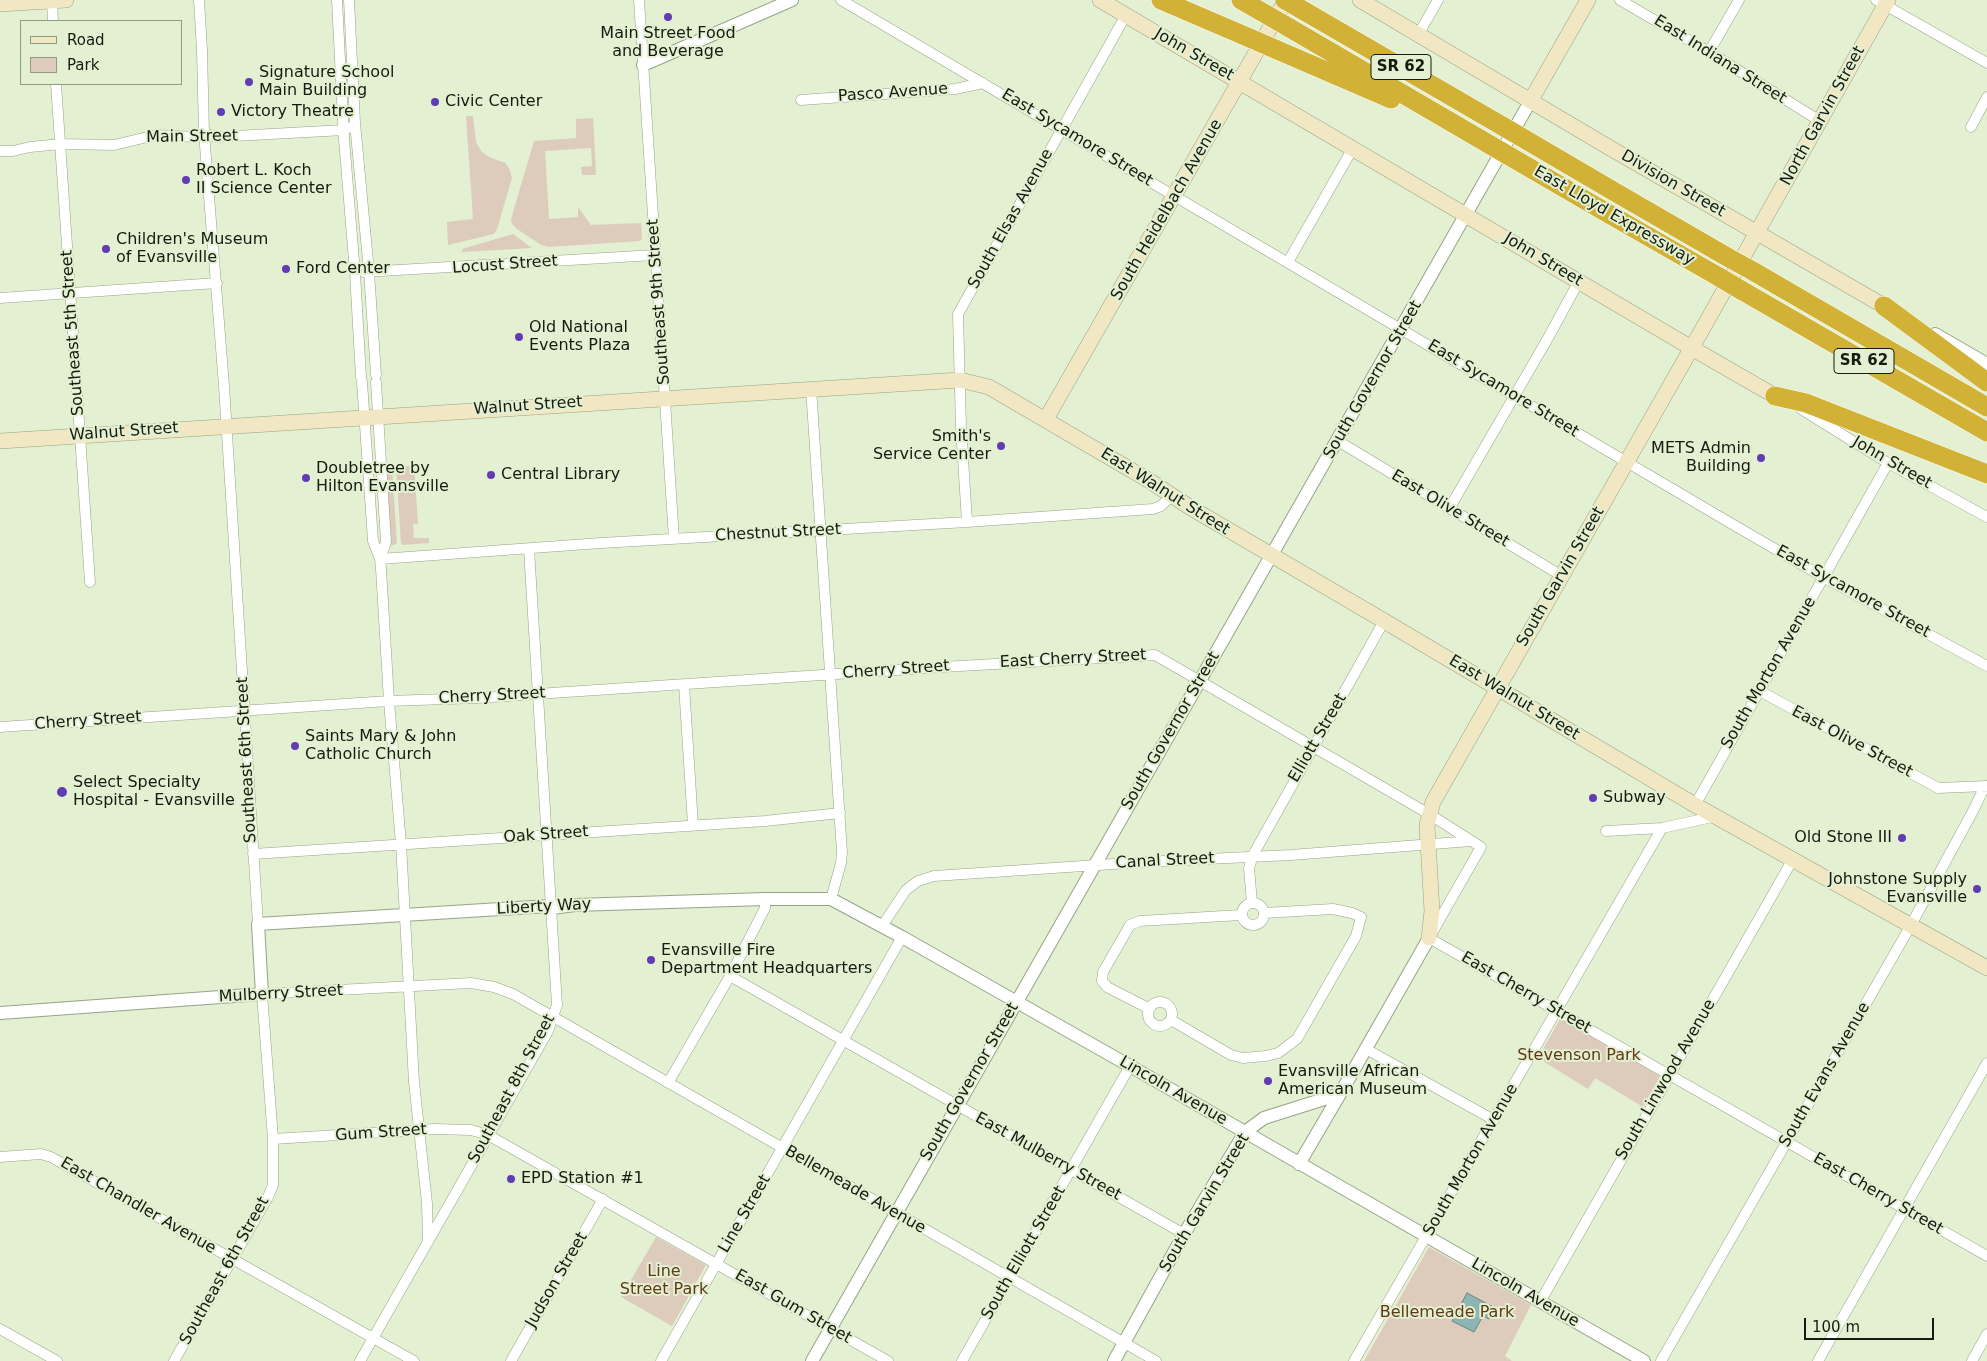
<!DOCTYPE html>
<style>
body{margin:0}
#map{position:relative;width:1987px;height:1361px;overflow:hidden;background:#e3f0d2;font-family:"DejaVu Sans",sans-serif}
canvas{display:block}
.legend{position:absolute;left:20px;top:20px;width:162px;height:65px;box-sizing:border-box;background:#e3f0d2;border:1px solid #919b84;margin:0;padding:6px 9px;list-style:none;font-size:15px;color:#161b10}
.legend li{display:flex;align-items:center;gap:10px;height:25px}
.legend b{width:25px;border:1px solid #919b84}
.scale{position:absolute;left:1804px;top:1318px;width:130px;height:22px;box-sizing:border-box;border:2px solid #161b10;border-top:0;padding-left:6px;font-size:15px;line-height:18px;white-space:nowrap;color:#161b10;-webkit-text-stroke:4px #e3f0d2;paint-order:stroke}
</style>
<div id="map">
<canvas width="1987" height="1361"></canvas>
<ul class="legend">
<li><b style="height:6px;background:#f1e8c3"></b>Road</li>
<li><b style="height:14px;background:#ddcbbc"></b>Park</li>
</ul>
<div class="scale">100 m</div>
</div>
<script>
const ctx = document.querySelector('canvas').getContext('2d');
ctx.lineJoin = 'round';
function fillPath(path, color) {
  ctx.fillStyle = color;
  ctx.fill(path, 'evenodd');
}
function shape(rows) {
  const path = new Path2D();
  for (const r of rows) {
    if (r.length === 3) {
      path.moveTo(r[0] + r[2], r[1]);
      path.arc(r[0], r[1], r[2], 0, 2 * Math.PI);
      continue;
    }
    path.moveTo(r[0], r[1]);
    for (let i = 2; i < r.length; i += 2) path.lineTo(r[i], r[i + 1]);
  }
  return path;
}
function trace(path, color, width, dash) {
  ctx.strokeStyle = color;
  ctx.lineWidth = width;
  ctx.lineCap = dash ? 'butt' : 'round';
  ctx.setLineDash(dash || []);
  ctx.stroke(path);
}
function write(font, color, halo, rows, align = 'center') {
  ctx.font = font + ' "DejaVu Sans",sans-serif';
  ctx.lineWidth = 4;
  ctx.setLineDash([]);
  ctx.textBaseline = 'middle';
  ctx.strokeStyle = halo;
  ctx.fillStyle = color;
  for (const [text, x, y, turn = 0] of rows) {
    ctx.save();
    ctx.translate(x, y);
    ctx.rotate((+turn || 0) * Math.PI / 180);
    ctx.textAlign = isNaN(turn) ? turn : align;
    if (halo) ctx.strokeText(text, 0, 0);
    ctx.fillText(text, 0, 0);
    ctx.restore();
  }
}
fillPath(shape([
 [466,116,473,116,476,142,481,151,489,157,505,163,509,168,512,178,497,229,494,234,448,245,447,222,473,219],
 [593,118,596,175,582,175,581,167,592,166,591,148,545,151,549,219,578,217,578,207,591,225,641,223,642,239,639,241,549,247,541,245,517,229,512,224,511,219,534,141,576,138,576,119],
 [513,234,532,248,462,252,462,249],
 [396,466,414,466,418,524,413,524,414,538,429,538,429,543,403,545,401,543],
 [386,467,392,467,397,543,394,545,391,545],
 [1560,1019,1660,1076,1643,1107,1595,1078,1588,1089,1538,1058],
 [656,1237,706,1265,672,1326,621,1297],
 [1429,1247,1531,1305,1505,1356,1512,1361,1364,1361]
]), '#ddcbbc');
const water = shape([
 [1467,1293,1497,1309,1495,1312,1493,1311,1489,1319,1483,1316,1474,1332,1452,1321,1467,1293]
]);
fillPath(water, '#8cb5b4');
trace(water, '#698783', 1);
const minor = shape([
 [199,0,202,50,204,133,224,386,258,924],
 [337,0,344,139,355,273,361,377],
 [349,0,355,123,369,272,376,375],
 [639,0,674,539],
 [841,0,1727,521,1823,577,1987,666],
 [1620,0,1709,52,1820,121],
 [1876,0,1987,63],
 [52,1,53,21],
 [1418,35,1438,0],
 [1709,52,1739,0],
 [56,84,90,582],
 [801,100,955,89,983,83],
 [1971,127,1987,97],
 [0,151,13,151,30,147,61,144,114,145,156,135,196,137,204,133,216,137,344,130,350,127],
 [1288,262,1353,148],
 [364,272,655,255],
 [0,298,217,283],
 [362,382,373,541,380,559,381,569,389,701,401,844,414,1082,427,1203,428,1239],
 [376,382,386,542,380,559],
 [811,388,842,852,841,863,831,899],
 [1801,409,1888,463,1987,517],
 [1338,441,1562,576],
 [1449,509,1548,338,1579,281],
 [967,522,961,427,958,314,1126,15],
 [380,559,601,543,967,522,1153,509,1161,506,1171,496],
 [684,685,693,825],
 [1758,690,1938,788,1987,786],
 [0,727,389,701,476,698,942,667,1155,655,1429,814,1481,847,1429,938,1987,1256],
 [1695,805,1888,463],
 [1606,831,1662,828,1717,816],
 [253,854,765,821,840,813],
 [1253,914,11],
 [1252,903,1249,868,1253,855,1384,621],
 [882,926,906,890,918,881,934,876,1143,862,1291,855,1471,841],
 [730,976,1184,1234],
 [1160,1014,12],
 [1150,1009,1107,987,1102,981,1103,972,1130,925,1140,921,1241,915],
 [1171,1020,1231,1055,1243,1058,1266,1056,1278,1053,1297,1039,1356,936,1361,917,1352,913,1333,909,1264,913],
 [1366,1049,1494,1120],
 [668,1083,730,976,765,908,765,899],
 [273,1139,435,1129,471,1130,488,1135,888,1361],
 [0,1157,41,1154,51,1157,414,1361],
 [1540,1302,1793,859],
 [0,1329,57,1361],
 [174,1361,268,1197,273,1185,273,1139,262,994,471,983,494,987,513,994,1156,1361],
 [360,1361,548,1031,557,1005,529,549],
 [511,1361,603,1199],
 [661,1361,902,937],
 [962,1361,1130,1066],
 [1354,1361,1662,828],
 [1661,1361,1911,925,1973,811,1985,786],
 [1818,1361,1987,1063],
 [1972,1361,1987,1334]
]);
const tertiary = shape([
 [643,65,792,0],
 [1935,334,1987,364],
 [0,1013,262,994,258,924,549,906,552,908,575,905,765,899,831,899,902,937,1130,1066,1644,1361],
 [1299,1164,1340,1094],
 [812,1361,1531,100],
 [1114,1361,1184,1234,1245,1132,1264,1118,1340,1094,1429,938]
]);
const secondary = shape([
 [1100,0,1695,350,1775,396],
 [1360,0,1610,148,1884,306],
 [0,4,66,0],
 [1531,100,1588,0],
 [1046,419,1286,0],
 [0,441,960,380,989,387,1150,481,1191,508,1374,615,1695,805,1987,968],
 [1429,938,1432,911,1427,825,1433,802,1703,328,1888,0]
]);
const motorway = shape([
 [1161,0,1252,39],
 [1241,0,1262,12],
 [1299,8,1504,127],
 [1288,27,1492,146],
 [1275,49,1391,99],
 [1620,195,1729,258],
 [1609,214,1719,277],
 [1751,270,1987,407],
 [1741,290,1987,432],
 [1884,306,1987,382],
 [1775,396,1806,403,1987,474]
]);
trace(minor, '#96a387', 11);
trace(tertiary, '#96a387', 14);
trace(secondary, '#96a387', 16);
trace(motorway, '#fff', 20);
trace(minor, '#fff', 10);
trace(tertiary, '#fff', 12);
trace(secondary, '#f1e8c3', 15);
trace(motorway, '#d1b236', 19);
const motorwayBridge = shape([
 [1285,0,1299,8],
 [1262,12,1288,27],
 [1252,39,1275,49],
 [1504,127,1620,195],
 [1492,146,1609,214],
 [1729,258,1751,270],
 [1719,277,1741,290]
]);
trace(motorwayBridge, '#fff', 20, []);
trace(motorwayBridge, '#d1b236', 19);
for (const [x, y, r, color] of [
 [668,17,5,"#613bb3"],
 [249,82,5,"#613bb3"],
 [435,102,5,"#613bb3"],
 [221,112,5,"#613bb3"],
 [186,180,5,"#613bb3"],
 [106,249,5,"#613bb3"],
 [286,269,5,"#613bb3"],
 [519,337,5,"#613bb3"],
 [1001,446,5,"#613bb3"],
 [1761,458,5,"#613bb3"],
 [491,475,5,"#613bb3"],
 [306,478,5,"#613bb3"],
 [295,746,5,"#613bb3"],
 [62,792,6,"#613bb3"],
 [1593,798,5,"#613bb3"],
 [1902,838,5,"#613bb3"],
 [1977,889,5,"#613bb3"],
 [651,960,5,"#613bb3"],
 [1268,1081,5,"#613bb3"],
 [511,1179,5,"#613bb3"]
]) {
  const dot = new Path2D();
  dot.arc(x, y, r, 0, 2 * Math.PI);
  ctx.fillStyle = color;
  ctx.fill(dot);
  trace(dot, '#e3f0d2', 2);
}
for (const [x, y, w] of [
 [1401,67,60],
 [1864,361,60]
]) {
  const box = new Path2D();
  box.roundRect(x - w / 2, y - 12.5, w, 25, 4);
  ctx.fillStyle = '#e3f0d2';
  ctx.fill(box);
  trace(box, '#161b10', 1);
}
write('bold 15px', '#161b10', null, [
 ["SR 62",1401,67],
 ["SR 62",1864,361]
]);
write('16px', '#161b10', '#e3f0d2', [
 ["Main Street Food",668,34,"center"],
 ["and Beverage",668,52,"center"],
 ["Signature School",259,73],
 ["Main Building",259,91],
 ["Civic Center",445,102],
 ["Victory Theatre",231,112],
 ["Robert L. Koch",196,171],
 ["II Science Center",196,189],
 ["Children's Museum",116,240],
 ["of Evansville",116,258],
 ["Ford Center",296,269],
 ["Old National",529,328],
 ["Events Plaza",529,346],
 ["Smith's",991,437,"right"],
 ["Service Center",991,455,"right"],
 ["METS Admin",1751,449,"right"],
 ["Building",1751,467,"right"],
 ["Doubletree by",316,469],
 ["Hilton Evansville",316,487],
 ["Central Library",501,475],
 ["Saints Mary & John",305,737],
 ["Catholic Church",305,755],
 ["Select Specialty",73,783],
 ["Hospital - Evansville",73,801],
 ["Subway",1603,798],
 ["Old Stone III",1892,838,"right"],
 ["Johnstone Supply",1967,880,"right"],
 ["Evansville",1967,898,"right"],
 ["Evansville Fire",661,951],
 ["Department Headquarters",661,969],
 ["Evansville African",1278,1072],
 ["American Museum",1278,1090],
 ["EPD Station #1",521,1179]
], 'left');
write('16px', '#161b10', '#e3f0d2', [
 ["John Street",1194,55,30],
 ["East Indiana Street",1720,60,32],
 ["Pasco Avenue",893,93,-4],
 ["North Garvin Street",1823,116,-61],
 ["Main Street",192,137,-1],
 ["East Sycamore Street",1077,138,31],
 ["Division Street",1673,184,30],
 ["South Heidelbach Avenue",1167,210,-60],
 ["East Lloyd Expressway",1614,216,30],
 ["South Elsas Avenue",1011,219,-61],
 ["John Street",1543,260,31],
 ["Locust Street",505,265,-4],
 ["Southeast 9th Street",659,302,-94],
 ["Southeast 5th Street",73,333,-94],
 ["South Governor Street",1373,380,-60],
 ["East Sycamore Street",1503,389,31],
 ["Walnut Street",528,406,-4],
 ["Walnut Street",124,432,-4],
 ["John Street",1892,463,30],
 ["East Walnut Street",1165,492,32],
 ["East Olive Street",1450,509,31],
 ["Chestnut Street",778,533,-3],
 ["South Garvin Street",1561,577,-60],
 ["East Sycamore Street",1853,592,29],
 ["East Cherry Street",1073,659,-3],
 ["Cherry Street",896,670,-4],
 ["South Morton Avenue",1769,673,-60],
 ["Cherry Street",492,696,-3],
 ["East Walnut Street",1514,698,31],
 ["Cherry Street",88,721,-4],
 ["South Governor Street",1171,731,-60],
 ["Elliott Street",1318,738,-60],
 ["East Olive Street",1852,742,28],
 ["Southeast 6th Street",247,760,-93],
 ["Oak Street",546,835,-4],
 ["Canal Street",1165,861,-3],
 ["Liberty Way",544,907,-3],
 ["East Cherry Street",1526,993,30],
 ["Mulberry Street",281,994,-3],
 ["South Evans Avenue",1825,1075,-60],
 ["South Linwood Avenue",1666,1080,-60],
 ["South Governor Street",970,1082,-60],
 ["Southeast 8th Street",512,1089,-62],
 ["Lincoln Avenue",1173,1091,30],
 ["Gum Street",381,1133,-4],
 ["East Mulberry Street",1048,1157,29],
 ["South Morton Avenue",1471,1160,-60],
 ["Bellemeade Avenue",855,1190,30],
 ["East Cherry Street",1878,1194,30],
 ["South Garvin Street",1205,1203,-59],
 ["East Chandler Avenue",138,1206,30],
 ["Line Street",745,1214,-60],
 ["South Elliott Street",1024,1253,-60],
 ["Southeast 6th Street",225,1271,-61],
 ["Judson Street",557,1280,-60],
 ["Lincoln Avenue",1525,1293,30],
 ["East Gum Street",793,1307,30]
]);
write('16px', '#603914', '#e3f0d2', [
 ["Stevenson Park",1579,1056],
 ["Line",664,1272],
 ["Street Park",664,1290],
 ["Bellemeade Park",1447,1313]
]);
</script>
